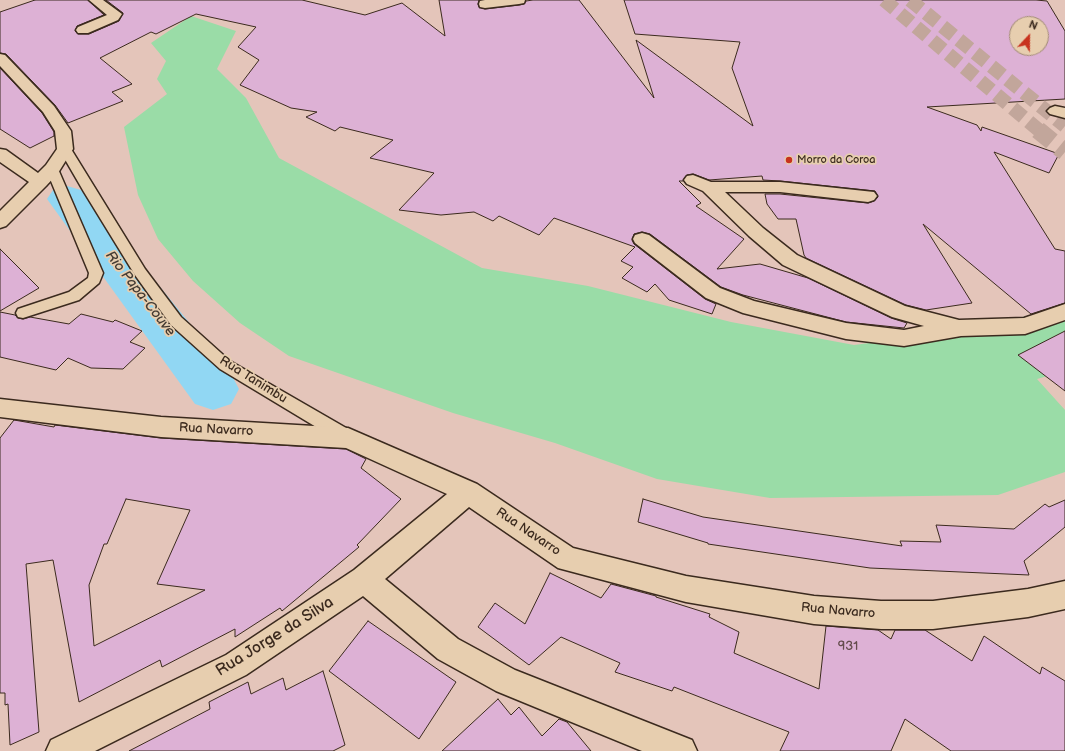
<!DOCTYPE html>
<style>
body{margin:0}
#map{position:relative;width:1065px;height:751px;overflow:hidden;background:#e4c5ba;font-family:"Balsamiq Sans",sans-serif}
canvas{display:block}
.north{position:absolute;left:1009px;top:16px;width:40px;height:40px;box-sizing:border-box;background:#e7ceaf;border:1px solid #a28c75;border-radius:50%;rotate:22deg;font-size:11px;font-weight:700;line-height:16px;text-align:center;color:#3b2a1e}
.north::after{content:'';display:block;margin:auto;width:14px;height:18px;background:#c8321e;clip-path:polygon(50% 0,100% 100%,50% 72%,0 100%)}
</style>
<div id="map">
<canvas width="1065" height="751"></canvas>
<div class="north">N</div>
</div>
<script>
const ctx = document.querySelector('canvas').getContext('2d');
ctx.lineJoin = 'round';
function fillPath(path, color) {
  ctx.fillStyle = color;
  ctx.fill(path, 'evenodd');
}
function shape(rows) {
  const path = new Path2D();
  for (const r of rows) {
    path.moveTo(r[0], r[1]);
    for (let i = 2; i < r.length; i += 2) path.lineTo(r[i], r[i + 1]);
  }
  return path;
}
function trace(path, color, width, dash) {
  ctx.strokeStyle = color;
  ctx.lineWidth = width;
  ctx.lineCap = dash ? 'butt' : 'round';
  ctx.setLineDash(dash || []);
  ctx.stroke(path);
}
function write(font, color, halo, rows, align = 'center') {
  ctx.font = font + ' "Balsamiq Sans",sans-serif';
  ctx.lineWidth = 3.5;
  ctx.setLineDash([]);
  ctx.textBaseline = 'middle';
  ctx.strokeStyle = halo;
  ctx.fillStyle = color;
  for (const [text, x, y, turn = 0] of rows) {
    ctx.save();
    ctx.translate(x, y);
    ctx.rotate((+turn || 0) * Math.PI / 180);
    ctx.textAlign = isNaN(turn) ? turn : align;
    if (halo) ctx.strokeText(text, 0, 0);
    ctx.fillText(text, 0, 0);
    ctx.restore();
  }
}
fillPath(shape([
 [191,16,236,31,217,69,246,98,279,158,482,268,588,286,731,322,854,345,946,333,1065,308,1065,371,1037,379,1065,410,1065,472,998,495,770,498,657,479,555,443,453,413,289,356,240,323,193,281,158,239,138,195,124,127,167,94,157,79,166,61,151,43]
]), '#9adca7');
fillPath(shape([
 [67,186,81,190,231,374,239,389,231,404,213,410,195,404,47,199,53,190,67,186]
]), '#91d7f3');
const building = shape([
 [35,0,88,0,104,15,77,26,75,31,78,34,89,34,119,21,123,13,106,0,302,0,365,15,402,3,445,36,439,0,479,0,478,4,479,7,485,9,519,5,524,4,526,1,533,0,579,0,654,98,636,40,753,126,732,68,740,42,635,34,624,0,1036,0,1047,1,1065,31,1065,99,927,107,977,125,981,131,982,127,1059,154,1049,173,994,152,1055,249,1065,251,1065,303,1031,314,923,224,972,303,926,310,906,305,806,258,804,255,796,219,778,219,767,204,765,194,780,194,868,203,874,201,878,197,875,191,780,181,763,180,762,176,709,180,693,174,687,175,683,181,679,181,701,203,696,206,744,239,717,269,760,264,808,278,891,318,907,323,904,328,846,322,743,295,721,287,650,234,642,232,634,234,632,240,634,244,705,299,716,304,712,314,669,300,655,284,647,292,622,278,633,267,621,261,635,247,554,218,539,235,499,216,493,221,474,212,441,215,399,210,434,173,370,158,393,140,340,127,335,131,306,117,317,112,291,108,240,85,259,60,238,47,256,27,196,14,156,34,151,32,100,58,132,84,112,92,123,101,68,123,55,105,6,54,0,53,0,12,35,0],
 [1017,24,1041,24,1041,48,1017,48,1017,24],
 [0,68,42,113,54,132,54,136,30,148,0,129,0,68],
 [0,249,39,288,0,311,0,249],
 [0,312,15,315,18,318,23,319,30,317,69,324,81,314,113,322,115,320,142,331,130,342,145,348,123,369,91,368,68,358,56,370,0,357,0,312],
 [1065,331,1065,391,1018,355,1065,331],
 [14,420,54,427,55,425,161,438,346,449,366,459,361,468,401,499,357,545,359,547,282,611,280,608,235,637,235,629,162,667,160,660,79,702,53,560,26,564,39,732,10,745,8,704,5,705,5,693,0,693,0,438,14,420],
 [126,499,190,510,157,584,205,590,94,646,89,585,104,544,107,544,126,499],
 [643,499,703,517,902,546,900,541,941,542,936,525,1014,529,1045,504,1049,507,1065,500,1065,527,1024,561,1029,575,870,568,708,544,708,543,638,522,643,499],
 [550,573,601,598,611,584,656,596,656,597,710,614,709,617,739,632,734,653,819,689,826,626,878,630,891,639,895,630,925,630,972,661,984,636,1040,674,1042,667,1065,681,1065,751,951,751,905,719,891,751,780,751,789,732,674,687,672,691,615,672,620,663,561,637,529,665,478,627,495,603,525,624,550,573],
 [368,621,456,682,419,739,329,671,368,621],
 [323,671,345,745,333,751,129,751,210,709,209,702,248,682,251,694,283,678,286,690,323,671],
 [498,699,511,715,519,707,542,736,559,719,567,722,591,751,442,751,498,699]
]);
fillPath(building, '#ddb1d5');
trace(building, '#3b2a1e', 1);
trace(shape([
 [884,0,1040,131],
 [910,0,1065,126]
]), '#c2a69b', 14, [14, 7]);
trace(shape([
 [1038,130,1065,152]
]), '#c2a69b', 18, [18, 9]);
const service = shape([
 [65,146,71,149,145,269,181,317,230,361,353,432,355,437,353,442,347,444,341,442,220,369,171,325,135,275,84,192,59,149,65,146],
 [52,165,56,166,58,169,103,273,99,283,79,300,23,318,18,317,16,313,18,309,69,292,88,278,89,273,46,169,48,166,52,165]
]);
const minor = shape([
 [89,0,103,0,122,14,118,20,88,33,78,33,76,30,78,27,107,15,89,0],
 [485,0,525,0,524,3,519,4,485,8,480,7,479,4,480,1,485,0],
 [0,54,5,55,54,106,71,131,73,149,58,173,46,186,6,226,0,228,0,211,29,182,0,162,0,149,6,150,38,173,46,165,57,149,55,131,43,112,0,66,0,54],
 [1055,106,1065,108,1065,118,1050,114,1047,111,1050,108,1055,106],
 [693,175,711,182,780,182,874,192,877,196,874,200,868,202,780,192,725,192,763,228,797,255,905,306,959,320,1024,318,1065,304,1065,320,1025,334,961,336,904,346,846,339,743,313,706,298,635,243,633,239,635,235,642,233,649,235,720,288,754,301,846,323,904,330,924,326,892,317,783,265,749,236,703,191,687,184,684,180,687,176,693,175],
 [0,399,161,417,348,428,477,484,573,548,686,576,814,596,881,601,933,601,1028,589,1065,581,1065,609,1028,617,933,629,881,629,814,624,686,602,558,568,469,507,385,579,458,639,515,670,692,740,697,751,642,751,496,691,438,659,363,596,246,675,95,751,46,751,51,740,226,655,354,570,447,494,346,448,161,437,0,417,0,399]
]);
trace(service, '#3b2a1e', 3);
trace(minor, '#3b2a1e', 3);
fillPath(service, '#e7ceaf');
fillPath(minor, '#e7ceaf');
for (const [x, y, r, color] of [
 [789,160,4,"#c8321e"]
]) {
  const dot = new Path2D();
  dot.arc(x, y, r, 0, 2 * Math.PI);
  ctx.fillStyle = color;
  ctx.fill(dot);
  trace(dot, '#e7ceaf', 1.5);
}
write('11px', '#3b2a1e', '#e7ceaf', [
 ["Morro da Coroa",797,160]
], 'left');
write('13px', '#3b2a1e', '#e7ceaf', [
 ["Rua Tanimbu",253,380,32],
 ["Rua Navarro",216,430,3],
 ["Rua Navarro",528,532,34],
 ["Rua Navarro",838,611,5]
]);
write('13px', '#644c4c', null, [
 ["931",848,647]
]);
write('italic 14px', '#443b33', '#e7ceaf', [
 ["Rio Papa-Couve",140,294,52]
]);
write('16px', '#3b2a1e', '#e7ceaf', [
 ["Rua Jorge da Silva",275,637,-32]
]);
</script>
